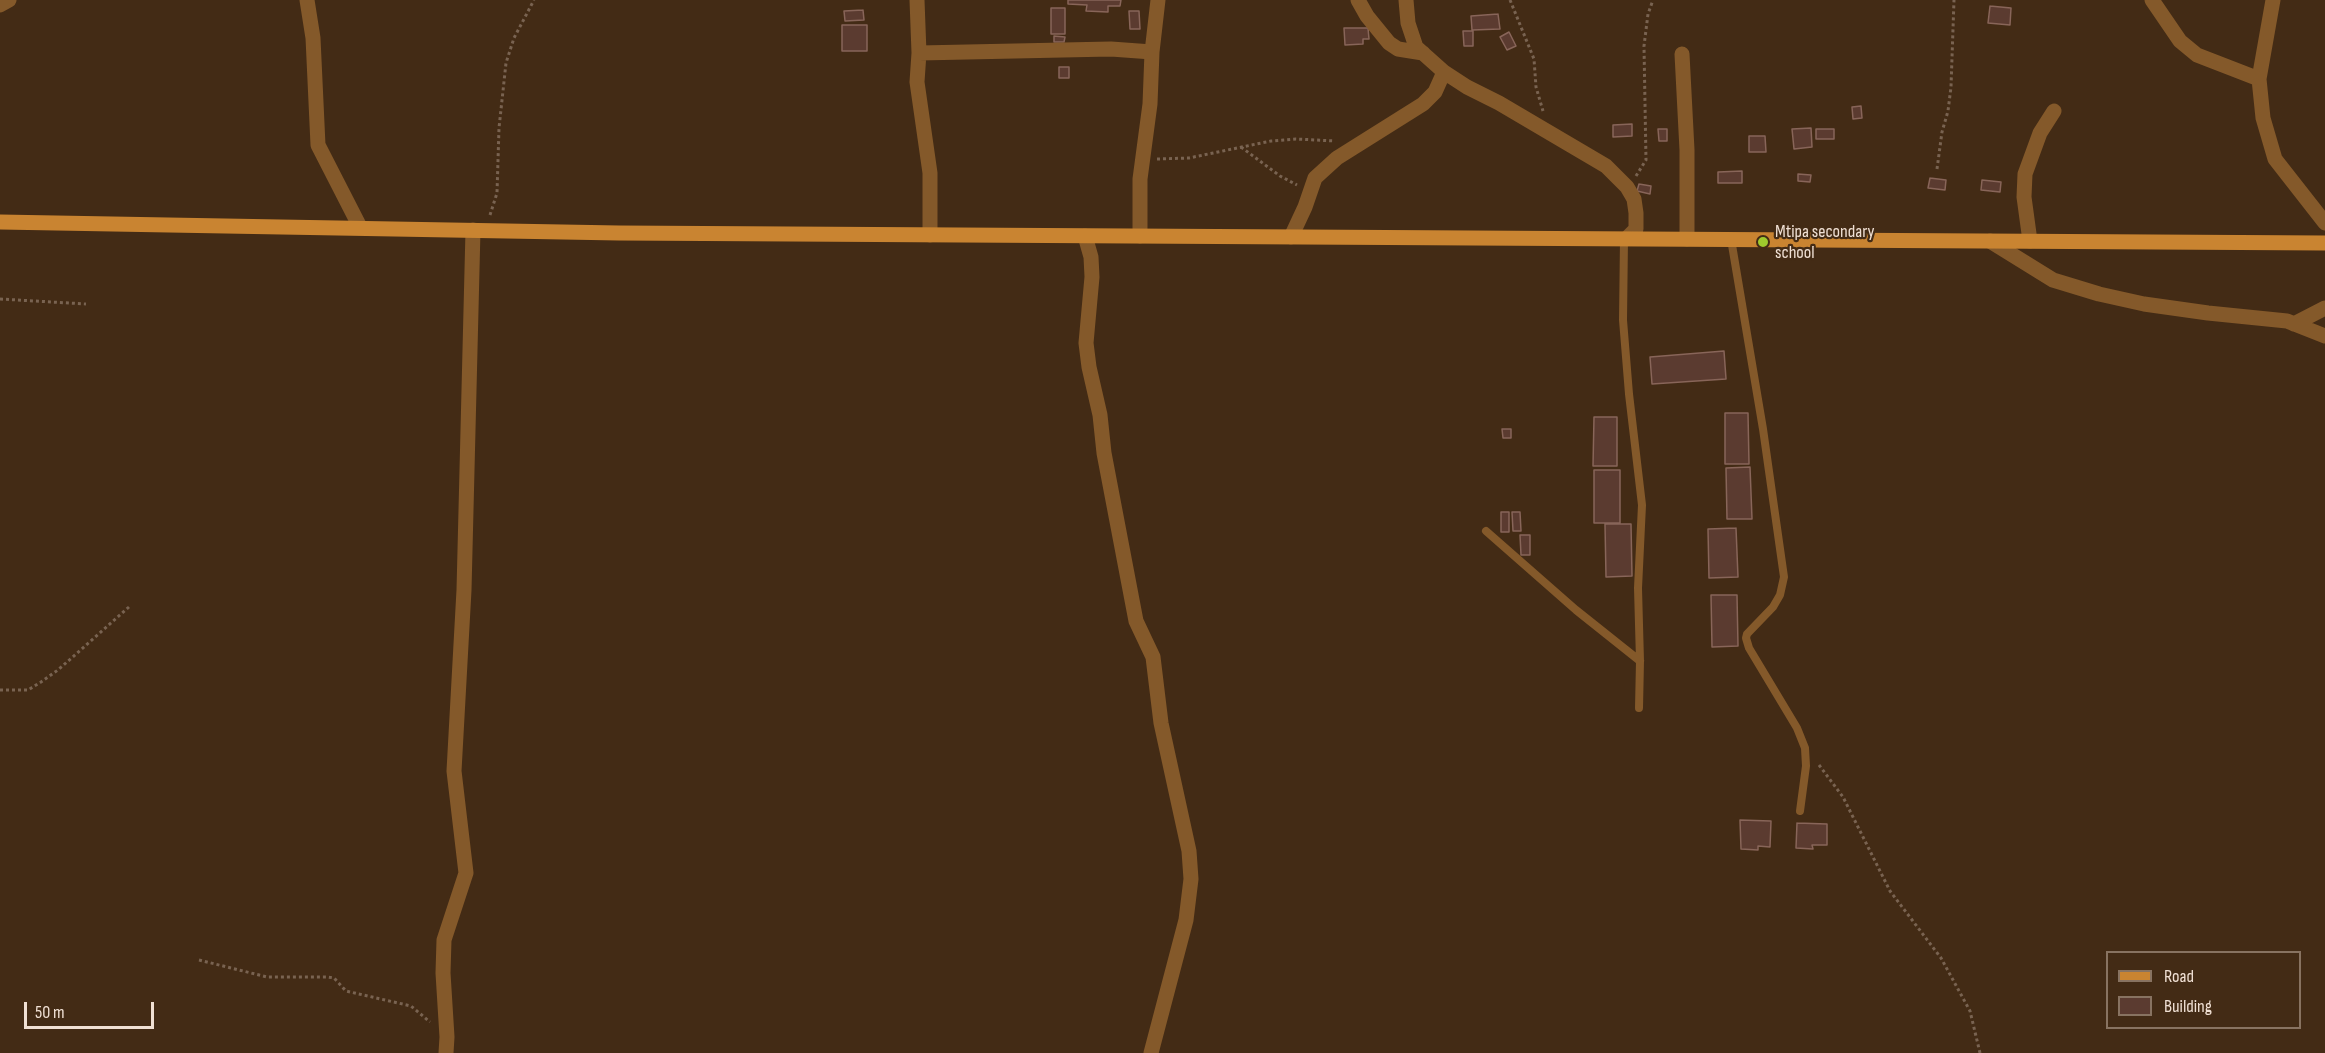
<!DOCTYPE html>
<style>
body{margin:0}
#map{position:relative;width:2325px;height:1053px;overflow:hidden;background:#432b15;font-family:"Sofia Sans Condensed",sans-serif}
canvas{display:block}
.legend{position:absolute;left:2106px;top:951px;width:195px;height:78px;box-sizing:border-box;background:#432b15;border:2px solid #887361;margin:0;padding:8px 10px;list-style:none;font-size:18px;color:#f0e0d4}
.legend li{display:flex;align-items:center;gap:12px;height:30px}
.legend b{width:30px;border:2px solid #887361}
.scale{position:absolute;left:24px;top:1002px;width:130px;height:27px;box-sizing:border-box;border:3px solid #f0e0d4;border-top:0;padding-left:8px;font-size:18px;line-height:21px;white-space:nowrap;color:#f0e0d4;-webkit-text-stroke:4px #432b15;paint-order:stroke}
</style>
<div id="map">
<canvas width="2325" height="1053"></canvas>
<ul class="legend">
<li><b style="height:8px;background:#c98431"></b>Road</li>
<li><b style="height:16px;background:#5b3b30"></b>Building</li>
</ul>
<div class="scale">50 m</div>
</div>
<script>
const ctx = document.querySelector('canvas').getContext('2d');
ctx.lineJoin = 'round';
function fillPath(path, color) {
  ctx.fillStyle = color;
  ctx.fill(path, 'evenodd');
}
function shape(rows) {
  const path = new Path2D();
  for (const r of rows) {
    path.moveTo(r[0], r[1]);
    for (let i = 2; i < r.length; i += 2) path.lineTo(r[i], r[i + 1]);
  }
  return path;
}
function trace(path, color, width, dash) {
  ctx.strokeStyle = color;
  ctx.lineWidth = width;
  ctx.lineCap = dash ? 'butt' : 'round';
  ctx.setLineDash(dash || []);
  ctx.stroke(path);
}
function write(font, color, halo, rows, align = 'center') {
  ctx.font = font + ' "Sofia Sans Condensed",sans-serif';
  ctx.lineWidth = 4.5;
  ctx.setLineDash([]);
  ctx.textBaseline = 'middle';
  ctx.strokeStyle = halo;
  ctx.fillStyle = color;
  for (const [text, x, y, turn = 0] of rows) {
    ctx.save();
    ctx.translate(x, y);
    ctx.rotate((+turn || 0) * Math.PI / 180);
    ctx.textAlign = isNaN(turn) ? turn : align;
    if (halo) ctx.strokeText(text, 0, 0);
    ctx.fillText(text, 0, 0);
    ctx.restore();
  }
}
const building = shape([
 [1068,0,1121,0,1120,6,1108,6,1108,12,1086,11,1087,5,1068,4,1068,0],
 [1990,6,2011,8,2010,25,1988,23,1990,6],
 [1051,8,1065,8,1065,34,1051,34,1051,8],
 [863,10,864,20,845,21,844,11,863,10],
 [1129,11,1139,11,1140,29,1130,29,1129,11],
 [1498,14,1500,29,1472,30,1471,16,1498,14],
 [842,25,867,25,867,51,842,51,842,25],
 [1344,28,1368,28,1369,39,1363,39,1363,44,1345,45,1344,28],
 [1463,31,1473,31,1473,46,1464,46,1463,31],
 [1509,32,1516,46,1507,50,1500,37,1509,32],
 [1054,36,1065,37,1064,42,1054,42,1054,36],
 [1059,67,1069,67,1069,78,1059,78,1059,67],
 [1861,106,1862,118,1853,119,1852,107,1861,106],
 [1632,124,1632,136,1613,137,1613,125,1632,124],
 [1811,128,1812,147,1794,149,1792,129,1811,128],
 [1658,129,1667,129,1667,141,1659,141,1658,129],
 [1816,129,1834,129,1834,139,1816,139,1816,129],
 [1749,136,1765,136,1766,152,1749,152,1749,136],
 [1742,171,1742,183,1718,183,1718,172,1742,171],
 [1798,174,1811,175,1810,182,1798,181,1798,174],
 [1930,178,1946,180,1945,190,1928,188,1930,178],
 [1982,180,2001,182,2000,192,1981,190,1982,180],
 [1639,184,1651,186,1650,194,1637,191,1639,184],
 [1724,351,1726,379,1652,384,1650,357,1724,351],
 [1725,413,1748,413,1749,464,1725,464,1725,413],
 [1594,417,1617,417,1617,466,1593,466,1594,417],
 [1502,429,1511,429,1511,438,1503,438,1502,429],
 [1750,467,1752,519,1727,519,1726,468,1750,467],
 [1594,470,1620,470,1620,523,1594,523,1594,470],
 [1501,512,1509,512,1509,532,1501,532,1501,512],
 [1512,512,1520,512,1521,531,1513,531,1512,512],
 [1605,524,1631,524,1632,576,1606,577,1605,524],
 [1736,528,1738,577,1709,578,1708,529,1736,528],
 [1520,535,1530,535,1530,555,1521,555,1520,535],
 [1711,595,1737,595,1738,646,1712,647,1711,595],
 [1740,820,1771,821,1770,847,1758,846,1758,850,1741,849,1740,820],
 [1797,823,1827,824,1827,845,1812,845,1813,849,1796,848,1797,823]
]);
fillPath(building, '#5b3b30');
trace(building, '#886559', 1.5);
trace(shape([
 [1510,0,1534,59,1536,87,1543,111],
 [1241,147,1280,176,1297,185],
 [1157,159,1189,158,1271,141,1296,139,1335,141],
 [1937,169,1942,132,1948,111,1951,87,1954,0],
 [1636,176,1646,160,1644,46,1648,14,1653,0],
 [490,215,497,193,499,128,506,63,514,38,534,0],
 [0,299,86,304],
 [0,690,28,690,41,682,58,670,129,607],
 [1819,765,1843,797,1890,891,1941,958,1970,1011,1980,1053],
 [199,960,267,977,328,977,334,978,346,991,411,1006,430,1022]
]), '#796351', 3, [3, 3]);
trace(shape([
 [1624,239,1623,320,1629,394,1642,505,1638,588,1640,661,1639,708],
 [1731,239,1763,429,1784,577,1780,595,1773,607,1747,634,1746,638,1749,648,1797,728,1805,748,1806,766,1800,811],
 [1486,531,1576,610,1640,661]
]), '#84592a', 8);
trace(shape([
 [307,0,313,38,318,145,360,227],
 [917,0,919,53,917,82,930,173,930,235],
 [1358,0,1367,16,1389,43,1398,49,1423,53],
 [1406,0,1408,23,1416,47,1444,72,1467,87,1499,103,1606,166,1627,187,1634,199,1636,213,1636,229,1626,239],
 [2152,0,2180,41,2197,55,2259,79],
 [2273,0,2259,79,2263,118,2275,159,2325,223],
 [0,5,9,0],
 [919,53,1111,49,1152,52],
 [1682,54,1687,150,1687,239],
 [1085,236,1091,257,1092,277,1086,343,1089,367,1100,415,1104,453,1136,621,1153,657,1161,723,1189,851,1191,879,1186,920,1151,1053],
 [1140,236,1140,179,1150,104,1152,52,1158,0],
 [1291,237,1305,207,1315,178,1337,158,1423,104,1435,92,1444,72],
 [1990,241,2053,280,2099,294,2144,304,2208,313,2287,321,2325,336],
 [2030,241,2024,197,2025,174,2040,133,2054,111],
 [2294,324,2325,308],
 [446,1053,447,1037,443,973,444,940,466,873,454,771,464,590,473,230]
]), '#84592a', 15);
trace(shape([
 [0,222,619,233,2325,243]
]), '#c98431', 15);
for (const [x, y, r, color] of [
 [1763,242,6,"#9fca2d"]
]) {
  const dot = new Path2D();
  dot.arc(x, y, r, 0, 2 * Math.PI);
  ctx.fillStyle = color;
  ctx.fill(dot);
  trace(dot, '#432b15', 2);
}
write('18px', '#f0e0d4', '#432b15', [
 ["Mtipa secondary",1775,232],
 ["school",1775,253]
], 'left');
</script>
